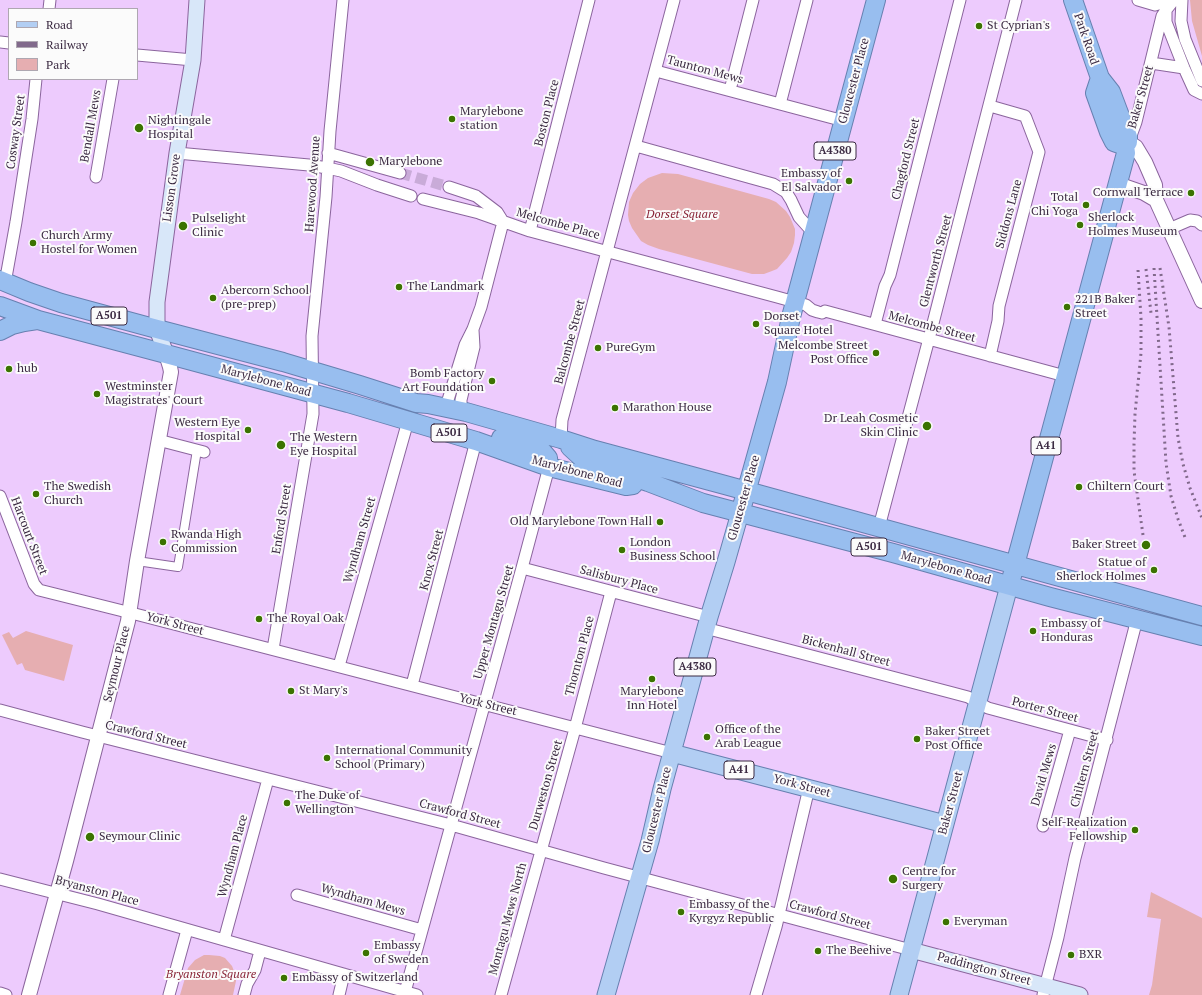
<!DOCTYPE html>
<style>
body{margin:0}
#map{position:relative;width:1202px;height:995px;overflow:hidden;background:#edcbfd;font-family:"PT Serif",serif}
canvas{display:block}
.legend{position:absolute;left:8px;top:8px;width:130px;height:72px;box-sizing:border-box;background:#fbfbfb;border:1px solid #aea7b1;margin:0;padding:5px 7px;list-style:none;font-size:12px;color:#3b2a42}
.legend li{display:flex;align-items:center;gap:8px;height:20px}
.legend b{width:20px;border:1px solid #aea7b1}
</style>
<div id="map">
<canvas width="1202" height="995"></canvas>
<ul class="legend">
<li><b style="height:5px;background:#b2cef3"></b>Road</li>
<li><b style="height:5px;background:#81698b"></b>Railway</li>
<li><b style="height:11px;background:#e6aeb1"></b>Park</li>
</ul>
</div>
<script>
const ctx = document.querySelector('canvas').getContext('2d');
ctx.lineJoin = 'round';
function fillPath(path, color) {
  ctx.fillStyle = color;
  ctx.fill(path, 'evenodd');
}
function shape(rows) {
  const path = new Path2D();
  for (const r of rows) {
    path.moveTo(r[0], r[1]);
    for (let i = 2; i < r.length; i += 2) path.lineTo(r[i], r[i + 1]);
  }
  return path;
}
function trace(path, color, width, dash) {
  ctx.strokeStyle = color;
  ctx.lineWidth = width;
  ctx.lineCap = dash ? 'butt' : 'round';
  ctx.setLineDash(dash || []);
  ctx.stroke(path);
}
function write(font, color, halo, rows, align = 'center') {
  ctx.font = font + ' "PT Serif",serif';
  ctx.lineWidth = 4;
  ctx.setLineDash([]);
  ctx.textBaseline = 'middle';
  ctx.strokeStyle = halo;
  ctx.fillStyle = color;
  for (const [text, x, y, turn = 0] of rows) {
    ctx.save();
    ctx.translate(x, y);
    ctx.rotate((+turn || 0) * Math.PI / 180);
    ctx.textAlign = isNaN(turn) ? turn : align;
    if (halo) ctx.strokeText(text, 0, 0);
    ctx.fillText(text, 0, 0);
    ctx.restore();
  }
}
fillPath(shape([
 [1190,0,1202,0,1202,56,1192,21],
 [662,173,678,174,769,199,776,202,786,211,790,217,795,229,795,235,794,243,791,252,787,258,777,269,772,271,764,274,752,274,659,249,648,245,641,241,632,228,629,221,628,215,629,202,633,193,640,184,648,178],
 [26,631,73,645,64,681,25,670,22,663,17,665,2,635,9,632,13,638],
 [1151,892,1202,918,1202,995,1149,995,1152,985,1161,919,1147,917],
 [204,955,209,955,220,956,225,958,232,966,236,976,236,981,233,995,180,995,188,968,195,960]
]), '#e6aeb1');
trace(shape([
 [400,173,449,187]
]), '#c9abd8', 11, [11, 5.5]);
const pedestrian = shape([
 [137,561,178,567,197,450]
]);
const minor = shape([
 [807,0,780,104,844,121],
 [1138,0,1155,5,1165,2],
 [1182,0,1181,21,1185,39,1202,81],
 [49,9,50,0],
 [1166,10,1166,22,1184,68,1194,90,1202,94],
 [0,42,9,43],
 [137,55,193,60],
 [1151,63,1184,68],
 [656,71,780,104],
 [730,90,753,0],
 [990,106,1025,116,1026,118,1039,152,999,306,998,321,990,356],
 [1129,141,1136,122,1162,16,1166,10,1174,0],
 [636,146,773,184,786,192,791,200,799,217,808,227,814,230],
 [177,153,309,165,327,168,341,171,377,185,411,196],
 [328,153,400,173],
 [96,177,113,79],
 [449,187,476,196,497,212,502,220],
 [423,199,479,213,530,231,777,297,806,305,812,310,818,312,822,313,825,311,1065,376],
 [1169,229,1190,220,1197,221,1202,225],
 [530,231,589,0],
 [5,283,16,222,32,119,36,79],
 [875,324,885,286,890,275,960,0],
 [442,407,448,400,465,345,473,329,481,307,503,222],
 [466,412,461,405,461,400,474,347,473,330],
 [561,439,562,420,674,0],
 [158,440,204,452],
 [0,496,34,584,39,590,139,615,672,753],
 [879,527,931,331,1016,0],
 [522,568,709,617],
 [705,628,953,693,968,697,988,708,1107,740],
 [273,649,313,414,312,336,326,197,330,131,343,0],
 [339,666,408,421],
 [412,685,476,441],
 [0,710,82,732,451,825,604,868,911,950],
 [1043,826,1070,730],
 [0,879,98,904,417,995],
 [297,895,422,930],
 [224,940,268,779],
 [405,992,522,568,549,467],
 [0,993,6,995],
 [169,995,187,930],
 [244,995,247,984,255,970,260,951],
 [339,995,344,974],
 [501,995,573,736,611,592],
 [756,995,776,927,809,788],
 [1043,995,1058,937,1075,858,1137,619]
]);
const tertiary = shape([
 [1128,142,1136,147,1145,162,1155,185,1156,200,1202,301],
 [1118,184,1144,193,1156,200],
 [29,995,66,861,128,621,137,561,171,372,170,367,166,354]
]);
const secondary = shape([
 [166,354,157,329,157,302,177,153,193,60,197,0],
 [911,950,1080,995]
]);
const primary = shape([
 [672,753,945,824],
 [606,995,650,841,662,789,709,617,726,562,740,513],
 [899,995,1009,586]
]);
const trunk = shape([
 [1073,0,1100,78,1111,92,1128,137,1128,142,1125,146],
 [1100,78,1095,93,1109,132,1114,142,1125,146],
 [0,280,29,292,61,303,157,329,283,362,360,385,416,403,428,404,466,412,561,439,595,450,725,485,1202,616],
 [0,306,38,320,166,354,348,403,476,441,549,467,626,486,633,485],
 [0,331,12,325,24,322,37,320],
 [501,438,531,447,542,451,548,458,549,467],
 [570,447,582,458,593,463,648,482,703,503,893,553,1050,597,1202,636],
 [743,503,777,382,791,317,876,0],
 [1012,576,1126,153,1125,146]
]);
trace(pedestrian, '#8b659d', 10);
trace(minor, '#8b659d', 13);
trace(tertiary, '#8b659d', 16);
trace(secondary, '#8b659d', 17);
trace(primary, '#6780b0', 19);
trace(trunk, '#6780b0', 20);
trace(pedestrian, '#fff', 8);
trace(minor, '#fff', 11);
trace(tertiary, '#fff', 14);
trace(secondary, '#d8e7f9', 15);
trace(primary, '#b2cef3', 17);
trace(trunk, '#98beef', 18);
trace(shape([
 [1154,268,1166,463,1171,496,1178,519,1186,540],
 [1160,268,1169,327,1178,438,1183,464,1190,488,1202,518],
 [1146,269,1151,313],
 [1138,270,1141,318,1141,353,1135,414,1134,444,1134,471,1143,535]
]), '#81698b', 3, [2, 4]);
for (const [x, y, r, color] of [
 [979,26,4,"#3b7301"],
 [452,119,4,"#3b7301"],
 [139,128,5,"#3b7301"],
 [370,162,5,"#3b7301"],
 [849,181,4,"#3b7301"],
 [1191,193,4,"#3b7301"],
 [1086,205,4,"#3b7301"],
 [1080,225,4,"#3b7301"],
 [183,226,5,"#3b7301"],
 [33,243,4,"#3b7301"],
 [399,287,4,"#3b7301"],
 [213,298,4,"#3b7301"],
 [1067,307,4,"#3b7301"],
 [756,324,4,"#3b7301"],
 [598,348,4,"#3b7301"],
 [876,353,4,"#3b7301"],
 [9,369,4,"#3b7301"],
 [492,381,4,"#3b7301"],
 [97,394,4,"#3b7301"],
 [615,408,4,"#3b7301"],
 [927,426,5,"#3b7301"],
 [248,430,4,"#3b7301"],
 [281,445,5,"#3b7301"],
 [1079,487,4,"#3b7301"],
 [36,494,4,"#3b7301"],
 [660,522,4,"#3b7301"],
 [163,542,4,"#3b7301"],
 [1146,545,5,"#3b7301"],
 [622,550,4,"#3b7301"],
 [1154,570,4,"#3b7301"],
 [259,619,4,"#3b7301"],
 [1033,631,4,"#3b7301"],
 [652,679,4,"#3b7301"],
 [291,691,4,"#3b7301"],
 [707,737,4,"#3b7301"],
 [917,739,4,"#3b7301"],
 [327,758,4,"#3b7301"],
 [287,803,4,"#3b7301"],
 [1135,830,4,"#3b7301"],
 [90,837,5,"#3b7301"],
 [893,879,5,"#3b7301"],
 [681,912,4,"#3b7301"],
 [946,922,4,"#3b7301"],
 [818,951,4,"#3b7301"],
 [366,953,4,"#3b7301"],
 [1071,955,4,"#3b7301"],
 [284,978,4,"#3b7301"]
]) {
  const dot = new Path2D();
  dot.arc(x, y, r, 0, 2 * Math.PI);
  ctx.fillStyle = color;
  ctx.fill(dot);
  trace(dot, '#fbfbfb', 1.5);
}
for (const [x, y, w] of [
 [835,151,42],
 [109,316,36],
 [449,433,36],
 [1046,446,30],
 [869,547,36],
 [695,667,42],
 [739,770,30]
]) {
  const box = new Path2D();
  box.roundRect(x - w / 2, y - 9, w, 18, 3);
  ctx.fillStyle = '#fbfbfb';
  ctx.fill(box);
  trace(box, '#3b2a42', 1);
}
write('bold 11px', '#3b2a42', null, [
 ["A4380",835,151],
 ["A501",109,316],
 ["A501",449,433],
 ["A41",1046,446],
 ["A501",869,547],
 ["A4380",695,667],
 ["A41",739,770]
]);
write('12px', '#3b2a42', '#fbfbfb', [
 ["St Cyprian's",987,26],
 ["Marylebone",460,112],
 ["station",460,126],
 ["Nightingale",148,121],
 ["Hospital",148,135],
 ["Marylebone",379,162],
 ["Embassy of",841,174,"right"],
 ["El Salvador",841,188,"right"],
 ["Cornwall Terrace",1183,193,"right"],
 ["Total",1078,198,"right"],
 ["Chi Yoga",1078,212,"right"],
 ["Sherlock",1088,218],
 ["Holmes Museum",1088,232],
 ["Pulselight",192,219],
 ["Clinic",192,233],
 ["Church Army",41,236],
 ["Hostel for Women",41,250],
 ["The Landmark",407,287],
 ["Abercorn School",221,291],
 ["(pre-prep)",221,305],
 ["221B Baker",1075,300],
 ["Street",1075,314],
 ["Dorset",764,317],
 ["Square Hotel",764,331],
 ["Melcombe Street",868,346,"right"],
 ["Post Office",868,360,"right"],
 ["PureGym",606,348],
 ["hub",17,369],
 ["Bomb Factory",484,374,"right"],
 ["Art Foundation",484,388,"right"],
 ["Westminster",105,387],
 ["Magistrates' Court",105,401],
 ["Marathon House",623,408],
 ["Dr Leah Cosmetic",918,419,"right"],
 ["Skin Clinic",918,433,"right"],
 ["Western Eye",240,423,"right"],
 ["Hospital",240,437,"right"],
 ["The Western",290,438],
 ["Eye Hospital",290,452],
 ["The Swedish",44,487],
 ["Church",44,501],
 ["Chiltern Court",1087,487],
 ["Old Marylebone Town Hall",652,522,"right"],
 ["Rwanda High",171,535],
 ["Commission",171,549],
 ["London",630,543],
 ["Business School",630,557],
 ["Baker Street",1137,545,"right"],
 ["Statue of",1146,563,"right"],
 ["Sherlock Holmes",1146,577,"right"],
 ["The Royal Oak",267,619],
 ["Embassy of",1041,624],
 ["Honduras",1041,638],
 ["St Mary's",299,691],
 ["Marylebone",652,692,"center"],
 ["Inn Hotel",652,706,"center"],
 ["Office of the",715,730],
 ["Arab League",715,744],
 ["Baker Street",925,732],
 ["Post Office",925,746],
 ["International Community",335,751],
 ["School (Primary)",335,765],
 ["The Duke of",295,796],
 ["Wellington",295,810],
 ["Self-Realization",1127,823,"right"],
 ["Fellowship",1127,837,"right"],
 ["Seymour Clinic",99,837],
 ["Centre for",902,872],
 ["Surgery",902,886],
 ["Embassy of the",689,905],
 ["Kyrgyz Republic",689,919],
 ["Everyman",954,922],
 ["Embassy",374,946],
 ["of Sweden",374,960],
 ["The Beehive",826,951],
 ["BXR",1079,955],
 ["Embassy of Switzerland",292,978]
], 'left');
write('12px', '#3b2a42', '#fbfbfb', [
 ["Park Road",1086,39,71],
 ["Taunton Mews",705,70,15],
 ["Gloucester Place",854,81,-75],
 ["Baker Street",1141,97,-74],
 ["Boston Place",547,113,-76],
 ["Bendall Mews",91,126,-80],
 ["Cosway Street",16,132,-82],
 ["Chagford Street",906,159,-76],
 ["Harewood Avenue",313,184,-86],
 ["Lisson Grove",172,188,-82],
 ["Siddons Lane",1009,214,-75],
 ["Melcombe Place",558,224,16],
 ["Glentworth Street",936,261,-75],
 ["Melcombe Street",932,327,15],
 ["Balcombe Street",570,342,-75],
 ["Marylebone Road",266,381,15],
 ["Marylebone Road",577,472,15],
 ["Gloucester Place",744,498,-74],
 ["Enford Street",282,519,-81],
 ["Harcourt Street",29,536,69],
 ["Wyndham Street",360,540,-74],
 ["Knox Street",432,560,-75],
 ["Marylebone Road",946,568,16],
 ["Salisbury Place",619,580,15],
 ["Upper Montagu Street",494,622,-74],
 ["York Street",175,624,15],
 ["Bickenhall Street",846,651,15],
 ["Thornton Place",580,656,-75],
 ["Seymour Place",117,664,-76],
 ["York Street",488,705,14],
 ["Porter Street",1045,710,15],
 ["Crawford Street",146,735,14],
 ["Chiltern Street",1085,769,-75],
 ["David Mews",1044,775,-74],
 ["Durweston Street",546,785,-74],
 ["York Street",802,786,15],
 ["Baker Street",951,803,-75],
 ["Gloucester Place",657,810,-76],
 ["Crawford Street",460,814,15],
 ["Wyndham Place",233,856,-75],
 ["Bryanston Place",97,891,15],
 ["Wyndham Mews",363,900,16],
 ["Crawford Street",830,915,15],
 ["Montagu Mews North",508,919,-75],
 ["Paddington Street",984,969,15]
]);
write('italic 12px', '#892437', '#fbfbfb', [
 ["Dorset Square",682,215],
 ["Bryanston Square",211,975]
]);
</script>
